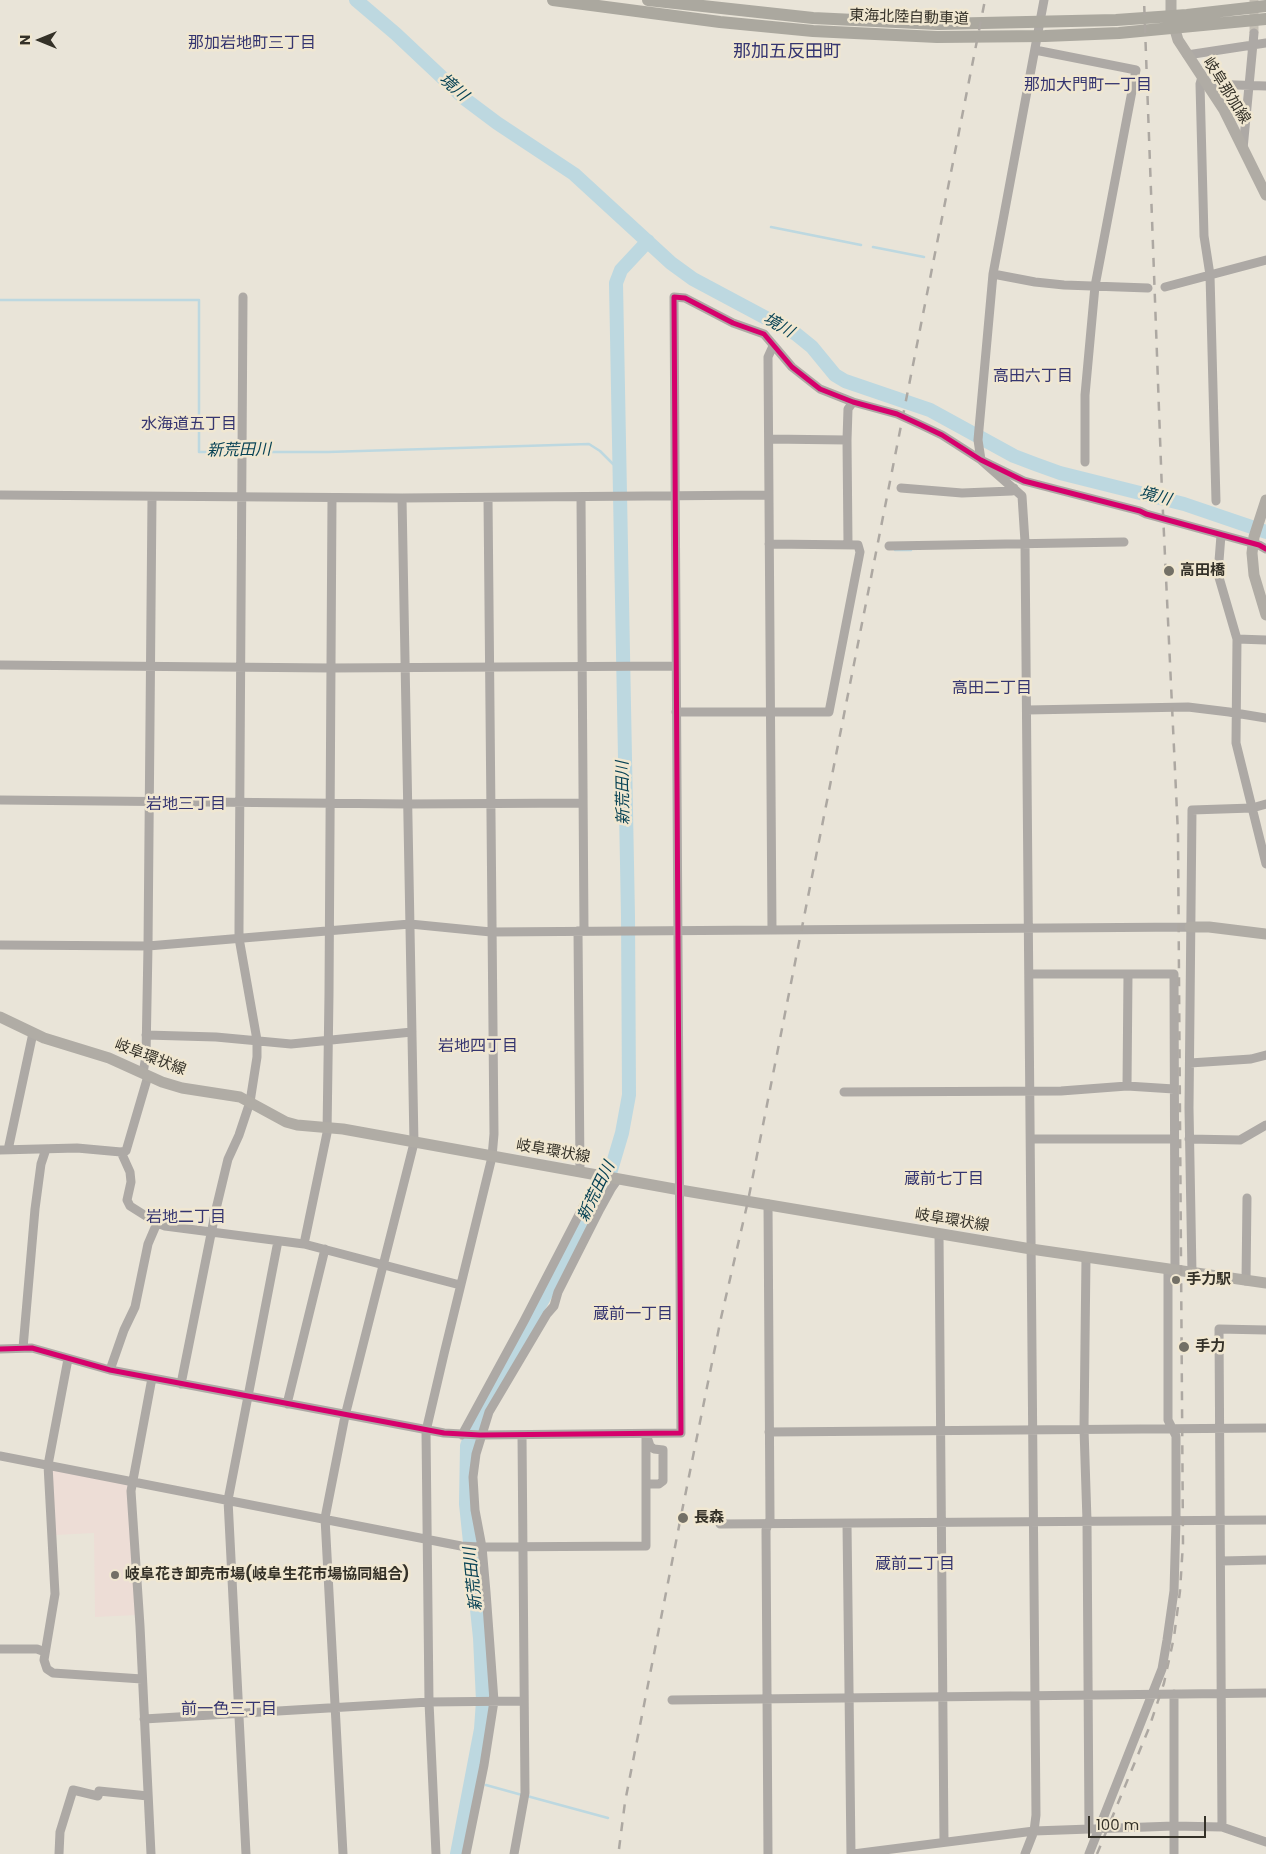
<!DOCTYPE html>
<meta charset="utf-8">
<style>
body{margin:0}
#map{position:relative;width:1266px;height:1854px;overflow:hidden;background:#e9e4d8;font-family:Poppins,sans-serif}
canvas{display:block}
.north{position:absolute;left:15px;top:15px;width:50px;height:50px;-webkit-text-stroke:4px #f0e7d1;paint-order:stroke;rotate:270deg;font-size:14px;font-weight:700;line-height:20px;text-align:center;color:#343128}
.north::after{content:'';display:block;margin:auto;width:18px;height:22px;background:#343128;clip-path:polygon(50% 0,100% 100%,50% 72%,0 100%)}
.scale{position:absolute;left:1088px;top:1816px;width:118px;height:22px;box-sizing:border-box;border:2px solid #343128;border-top:0;padding-left:6px;font-size:15px;line-height:18px;white-space:nowrap;color:#343128;-webkit-text-stroke:4px #f0e7d1;paint-order:stroke}
</style>
<div id="map">
<canvas width="1266" height="1854"></canvas>
<div class="north">N</div>
<div class="scale">100 m</div>
</div>
<script>
const ctx = document.querySelector('canvas').getContext('2d');
ctx.lineJoin = 'round';
function fillPath(path, color) {
  ctx.fillStyle = color;
  ctx.fill(path, 'evenodd');
}
function shape(rows) {
  const path = new Path2D();
  for (const r of rows) {
    path.moveTo(r[0], r[1]);
    for (let i = 2; i < r.length; i += 2) path.lineTo(r[i], r[i + 1]);
  }
  return path;
}
function trace(path, color, width, dash) {
  ctx.strokeStyle = color;
  ctx.lineWidth = width;
  ctx.lineCap = dash ? 'butt' : 'round';
  ctx.setLineDash(dash || []);
  ctx.stroke(path);
}
function write(font, color, halo, rows, align = 'center') {
  ctx.font = font + ' Poppins,"Noto Sans JP",sans-serif';
  ctx.lineWidth = 5;
  ctx.setLineDash([]);
  ctx.textBaseline = 'middle';
  ctx.strokeStyle = halo;
  ctx.fillStyle = color;
  for (const [text, x, y, turn = 0] of rows) {
    ctx.save();
    ctx.translate(x, y);
    ctx.rotate((+turn || 0) * Math.PI / 180);
    ctx.textAlign = isNaN(turn) ? turn : align;
    if (halo) ctx.strokeText(text, 0, 0);
    ctx.fillText(text, 0, 0);
    ctx.restore();
  }
}
fillPath(shape([
 [51,1468,129,1485,138,1615,95,1617,94,1533,55,1535]
]), '#edddd6');
trace(shape([
 [771,227,861,245],
 [873,247,924,257],
 [0,300,199,300,199,452,328,452,589,444,600,451,619,470],
 [895,550,911,550],
 [486,1785,522,1795],
 [527,1796,608,1818]
]), '#bdd8e0', 2.5);
trace(shape([
 [356,0,396,34,465,99,497,123,574,174,671,263,693,279,796,334,812,347,835,375,845,381,930,410,1014,456,1035,464,1060,473,1184,504,1266,532],
 [457,1854,481,1729,483,1701,480,1638,466,1504,467,1446,478,1416,543,1299,611,1170,622,1133,629,1095,628,916,616,283,621,270,648,241]
]), '#bdd8e0', 14);
trace(shape([
 [1254,33,1254,0]
]), '#c5c0b5', 9, [9, 4.5]);
trace(shape([
 [1035,50,1136,70,1095,286,1085,395,1085,462],
 [1187,55,1266,43],
 [1202,77,1200,84,1204,236,1210,275,1216,501],
 [1207,84,1266,86],
 [1243,149,1254,33],
 [993,274,1035,282,1064,285,1148,288],
 [1165,287,1266,260],
 [769,439,847,440],
 [901,488,962,493,1012,491,1014,488],
 [0,495,402,498,769,495],
 [581,497,584,931],
 [1221,535,1218,574,1237,639,1236,743,1266,864],
 [848,544,847,440,848,409,853,402],
 [889,546,1124,542],
 [1237,639,1266,640],
 [0,665,331,668,676,666],
 [1027,710,1188,707,1229,712,1266,718],
 [676,712,829,712,860,552,858,545,769,544],
 [0,800,408,804,583,803],
 [772,930,768,357,773,346],
 [578,931,580,1172],
 [0,945,148,946,410,924,491,932,1190,927],
 [1029,974,1174,974,1175,1270],
 [146,1035,216,1037,291,1044,412,1032],
 [1190,1063,1251,1059,1266,1055],
 [143,1073,146,1056,148,946,152,497],
 [1127,1086,1128,974],
 [844,1092,1061,1091,1127,1086,1174,1089],
 [1031,1139,1174,1139],
 [1189,1139,1240,1140,1266,1125],
 [0,1150,77,1148,121,1152,126,1151,148,1076],
 [8,1150,33,1033],
 [121,1152,130,1172,131,1182,127,1200,130,1206,157,1223,165,1226,304,1244,460,1285],
 [768,1204,770,1519,766,1530,768,1854],
 [939,1234,944,1842],
 [304,1244,327,1133,329,994,332,498],
 [1086,1257,1084,1429,1087,1521,1089,1829],
 [1192,1273,1189,1108,1192,810,1252,808,1266,804],
 [1246,1281,1247,1198],
 [23,1348,35,1209,41,1164,46,1149],
 [0,1349,32,1348,110,1370,444,1433,480,1435,681,1433,674,297,685,298,733,323,764,334,792,367,820,389,853,402,897,414,921,425,942,435,981,460,1024,481,1140,511,1146,514,1259,545,1266,549],
 [68,1359,48,1465,55,1594,44,1660,47,1669,53,1673,142,1679],
 [110,1370,124,1330,135,1307,148,1244,157,1223],
 [181,1384,216,1209,228,1159,239,1135,250,1102,257,1057,257,1040,239,938,239,926,243,297],
 [287,1404,325,1249],
 [769,1432,1266,1428],
 [462,1435,524,1321,599,1176],
 [0,1456,461,1546,479,1547,646,1546,646,1434,650,1446,654,1449,663,1450,663,1481,659,1484,646,1484],
 [720,1524,1266,1520],
 [847,1524,851,1854],
 [1221,1561,1266,1560],
 [0,1649,37,1649,45,1652],
 [1174,1694,1174,1854],
 [672,1700,1266,1693],
 [144,1719,429,1702,523,1701],
 [1222,1827,1219,1329,1266,1330],
 [59,1854,60,1832,73,1790,98,1796,99,1791,148,1796],
 [151,1854,140,1626,131,1491,152,1378],
 [246,1854,228,1500,278,1241],
 [343,1854,325,1518,345,1416,414,1143,402,498],
 [436,1854,429,1702,426,1431,444,1354,492,1157,494,1134,488,498],
 [466,1854,484,1765,494,1701,486,1592,482,1547,475,1510,473,1477,476,1454,489,1412,547,1314,554,1306,558,1292,600,1209,611,1189,618,1179],
 [514,1854,525,1793,522,1435],
 [853,1854,1034,1831,1174,1826,1222,1827,1266,1842],
 [1025,1854,1034,1831,1036,1815,1025,542,1022,496,981,460,978,440,993,274,1044,0],
 [1089,1854,1162,1669,1167,1640,1174,1591,1176,1521,1176,1436,1168,1420,1168,1269]
]), '#ada9a5', 9);
trace(shape([
 [1171,0,1171,16,1178,40,1224,110,1266,195],
 [1266,500,1254,537,1252,553,1254,575,1266,615],
 [1190,927,1209,927,1266,934],
 [0,1017,44,1038,109,1058,162,1082,182,1088,240,1097,286,1122,297,1125,343,1129,680,1190,1031,1249,1266,1283]
]), '#b0aca5', 11);
trace(shape([
 [553,0,720,22,813,31,937,37,1045,36,1119,33,1266,19],
 [648,0,813,18,938,24,1116,20,1187,15,1266,6]
]), '#aba89f', 12);
trace(shape([
 [619,1849,625,1802,682,1511,721,1318,748,1201,985,0],
 [1097,1854,1149,1728,1164,1683,1174,1637,1180,1591,1183,1543,1178,834,1162,492,1144,0]
]), '#ada8a2', 2.5, [9, 9]);
trace(shape([
 [0,1349,32,1348,110,1370,444,1433,480,1435,681,1433,674,297,685,298,733,323,764,334,792,367,820,389,853,402,897,414,921,425,942,435,981,460,1024,481,1140,511,1146,514,1259,545,1266,549]
]), '#d6006c', 5);
for (const [x, y, r, color] of [
 [1169,571,6,"#737066"],
 [1176,1280,5,"#737066"],
 [1184,1347,6,"#737066"],
 [683,1518,6,"#737066"],
 [115,1575,5,"#737066"]
]) {
  const dot = new Path2D();
  dot.arc(x, y, r, 0, 2 * Math.PI);
  ctx.fillStyle = color;
  ctx.fill(dot);
  trace(dot, '#f0e7d1', 2);
}
write('15px', '#343128', '#f0e7d1', [
 ["東海北陸自動車道",909,18,2],
 ["岐阜那加線",1226,91,58],
 ["岐阜環状線",150,1058,21],
 ["岐阜環状線",553,1152,10],
 ["岐阜環状線",952,1221,9]
]);
write('bold 15px', '#343128', '#f0e7d1', [
 ["高田橋",1180,571],
 ["手力駅",1186,1280],
 ["手力",1195,1347],
 ["長森",694,1518],
 ["岐阜花き卸売市場(岐阜生花市場協同組合)",125,1575]
], 'left');
write('16px', '#353570', '#f0e7d1', [
 ["那加岩地町三丁目",252,44],
 ["那加大門町一丁目",1088,86],
 ["高田六丁目",1033,377],
 ["水海道五丁目",189,425],
 ["高田二丁目",992,689],
 ["岩地三丁目",186,805],
 ["岩地四丁目",478,1047],
 ["蔵前七丁目",944,1180],
 ["岩地二丁目",186,1218],
 ["蔵前一丁目",633,1315],
 ["蔵前二丁目",915,1565],
 ["前一色三丁目",229,1710]
]);
write('italic 16px', '#074254', '#f0e7d1', [
 ["境川",453,88,41],
 ["境川",778,326,30],
 ["新荒田川",239,451,-1],
 ["境川",1155,497,15],
 ["新荒田川",624,793,-91],
 ["新荒田川",597,1192,-64],
 ["新荒田川",474,1579,-96]
]);
write('18px', '#353570', '#f0e7d1', [
 ["那加五反田町",787,52]
]);
</script>
